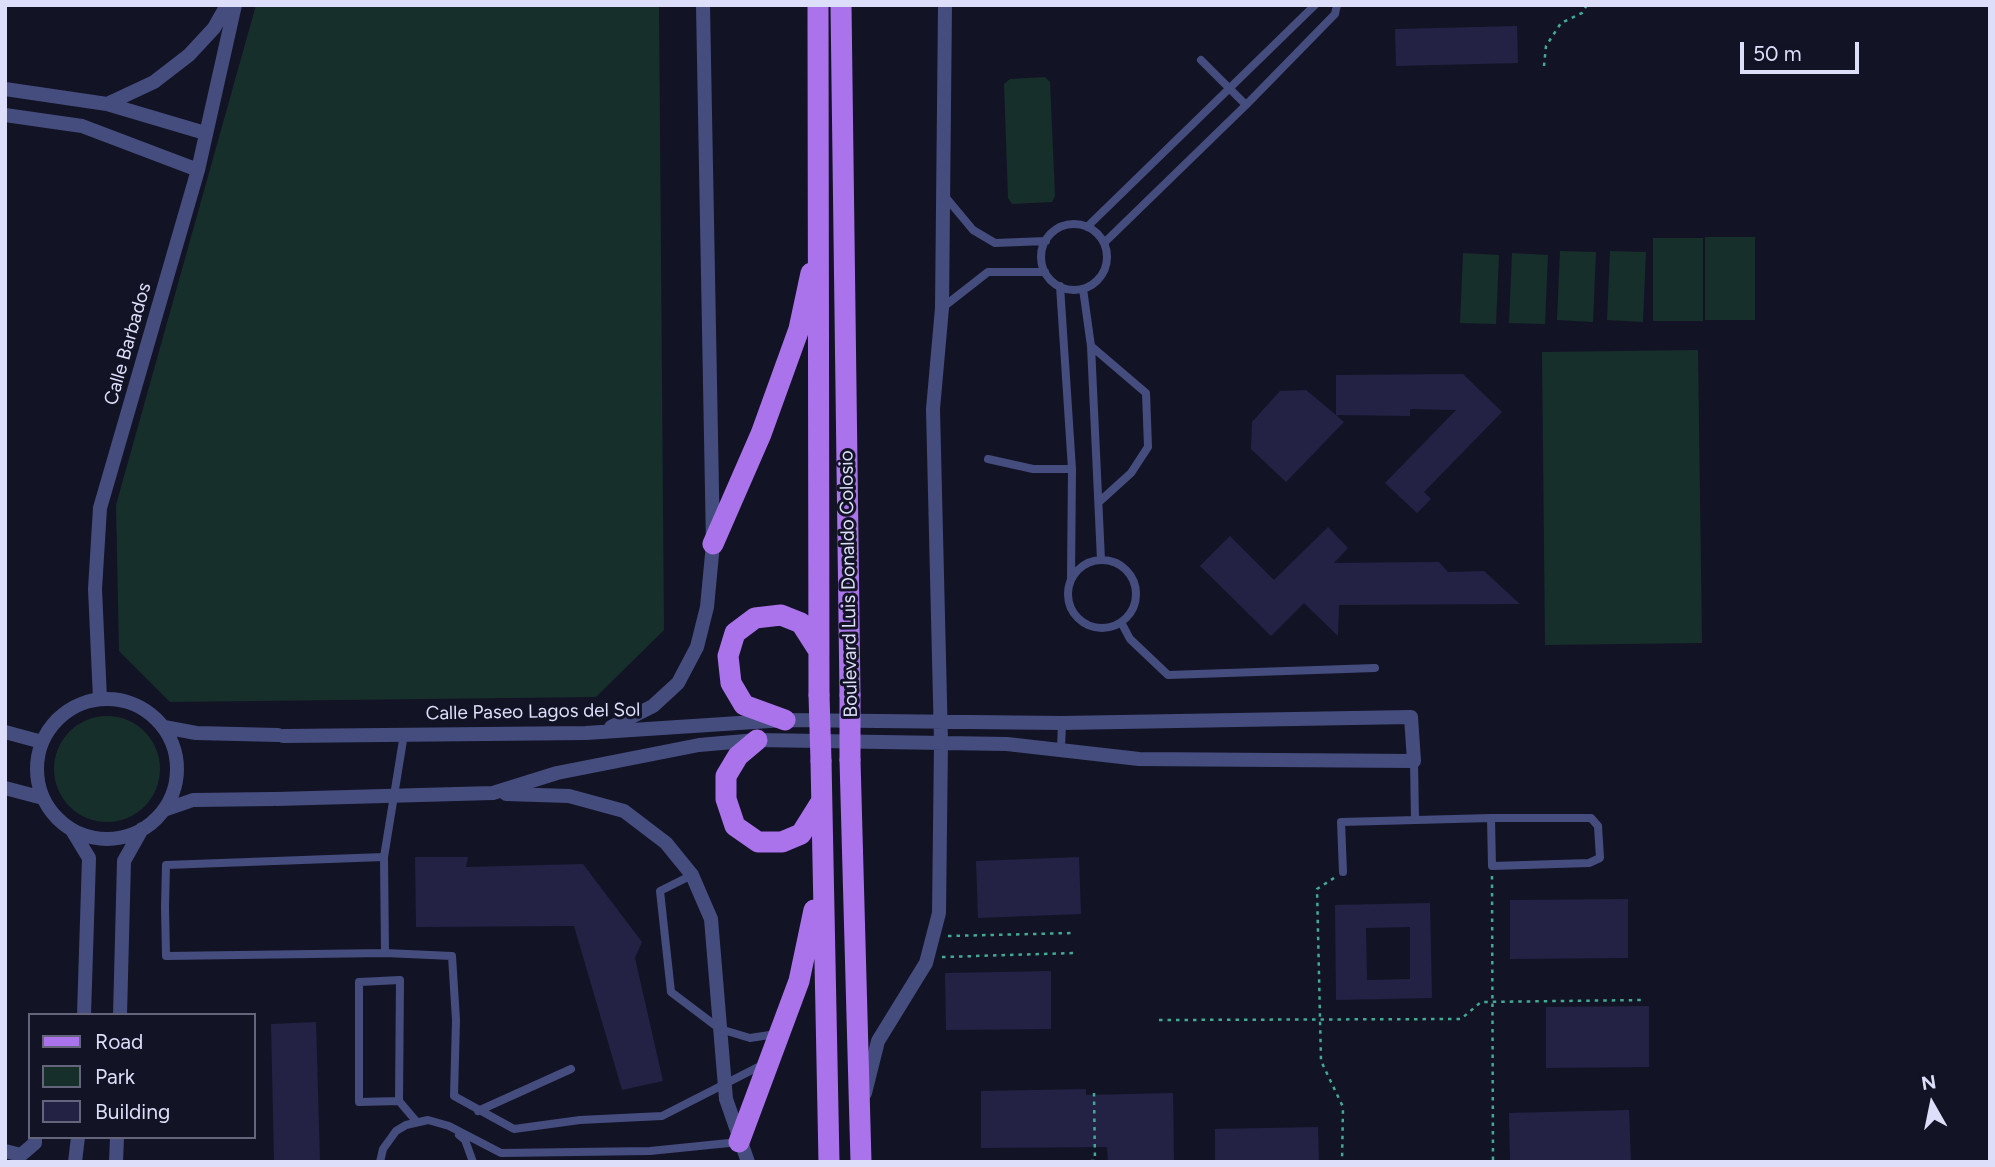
<!DOCTYPE html>
<style>
body{margin:0}
#map{position:relative;width:1995px;height:1167px;overflow:hidden;background:#131326;font-family:Figtree,sans-serif}
canvas{display:block}
.frame{position:absolute;inset:0;border:7px solid #dddffa;pointer-events:none}
.legend{position:absolute;left:28px;top:1013px;width:228px;height:126px;box-sizing:border-box;background:#131326;border:2px solid #64657b;margin:0;padding:9px 12px;list-style:none;font-size:21px;color:#dddffa}
.legend li{display:flex;align-items:center;gap:14px;height:35px}
.legend b{width:35px;border:2px solid #64657b}
.north{position:absolute;left:1897px;top:1069px;width:70px;height:70px;-webkit-text-stroke:5px #131326;paint-order:stroke;rotate:351deg;font-size:19px;font-weight:700;line-height:28px;text-align:center;color:#dddffa}
.north::after{content:'';display:block;margin:auto;width:24px;height:32px;background:#dddffa;clip-path:polygon(50% 0,100% 100%,50% 72%,0 100%)}
.scale{position:absolute;left:1740px;top:42px;width:119px;height:32px;box-sizing:border-box;border:4px solid #dddffa;border-top:0;padding-left:9px;font-size:21px;line-height:24px;white-space:nowrap;color:#dddffa;-webkit-text-stroke:5px #131326;paint-order:stroke}
</style>
<div id="map">
<canvas width="1995" height="1167"></canvas>
<div class="frame"></div>
<ul class="legend">
<li><b style="height:9px;background:#aa73eb"></b>Road</li>
<li><b style="height:19px;background:#172f2a"></b>Park</li>
<li><b style="height:19px;background:#232244"></b>Building</li>
</ul>
<div class="north">N</div>
<div class="scale">50 m</div>
</div>
<script>
const ctx = document.querySelector('canvas').getContext('2d');
ctx.lineJoin = 'round';
function fillPath(path, color) {
  ctx.fillStyle = color;
  ctx.fill(path, 'evenodd');
}
function shape(rows) {
  const path = new Path2D();
  for (const r of rows) {
    if (r.length === 3) {
      path.moveTo(r[0] + r[2], r[1]);
      path.arc(r[0], r[1], r[2], 0, 2 * Math.PI);
      continue;
    }
    path.moveTo(r[0], r[1]);
    for (let i = 2; i < r.length; i += 2) path.lineTo(r[i], r[i + 1]);
  }
  return path;
}
function trace(path, color, width, dash) {
  ctx.strokeStyle = color;
  ctx.lineWidth = width;
  ctx.lineCap = dash ? 'butt' : 'round';
  ctx.setLineDash(dash || []);
  ctx.stroke(path);
}
function write(font, color, halo, rows, align = 'center') {
  ctx.font = font + ' Figtree,sans-serif';
  ctx.lineWidth = 6;
  ctx.setLineDash([]);
  ctx.textBaseline = 'middle';
  ctx.strokeStyle = halo;
  ctx.fillStyle = color;
  for (const [text, x, y, turn = 0] of rows) {
    ctx.save();
    ctx.translate(x, y);
    ctx.rotate((+turn || 0) * Math.PI / 180);
    ctx.textAlign = isNaN(turn) ? turn : align;
    if (halo) ctx.strokeText(text, 0, 0);
    ctx.fillText(text, 0, 0);
    ctx.restore();
  }
}
fillPath(shape([
 [256,5,659,5,664,630,596,697,170,702,119,651,116,505],
 [1045,77,1050,82,1055,196,1052,202,1012,204,1008,198,1004,84,1010,79],
 [1705,237,1755,237,1755,320,1705,320],
 [1653,238,1703,238,1703,321,1653,321],
 [1560,251,1596,252,1593,322,1557,320],
 [1610,251,1646,252,1643,322,1607,320],
 [1463,253,1499,255,1496,324,1460,323],
 [1512,253,1548,255,1545,324,1509,323],
 [1698,350,1702,643,1545,645,1542,352],
 [107,769,53]
]), '#172f2a');
fillPath(shape([
 [1517,26,1518,63,1396,66,1395,29],
 [1463,374,1502,412,1424,492,1431,499,1417,513,1385,483,1456,410,1410,409,1410,416,1336,415,1344,422,1286,482,1251,449,1252,422,1280,391,1306,390,1336,415,1336,375],
 [1328,527,1348,548,1334,563,1439,562,1448,572,1484,571,1520,604,1339,605,1338,636,1304,603,1271,636,1200,566,1230,536,1274,580],
 [415,857,468,857,466,867,583,864,642,942,635,958,663,1081,622,1090,574,926,416,927],
 [1079,857,1081,914,978,918,976,861],
 [1628,899,1628,958,1510,959,1510,900],
 [1430,903,1432,998,1336,1000,1335,905],
 [1410,927,1410,979,1367,980,1366,928],
 [1051,971,1051,1029,946,1030,945,973],
 [1649,1006,1649,1067,1546,1068,1546,1007],
 [316,1022,320,1162,274,1162,271,1024],
 [1086,1089,1086,1095,1173,1093,1174,1162,1108,1162,1107,1147,981,1148,981,1091],
 [1629,1110,1631,1162,1510,1162,1509,1113],
 [1318,1127,1319,1162,1215,1162,1215,1129]
]), '#232244');
trace(shape([
 [1544,66,1546,46,1561,23,1582,13,1587,5],
 [1492,876,1493,1162],
 [1334,878,1317,889,1321,1061,1343,1107,1342,1162],
 [948,936,1074,933],
 [942,957,1075,953],
 [1159,1020,1461,1019,1481,1002,1643,1000],
 [1094,1093,1095,1162],
 [1057,1162,1095,1161]
]), '#41aa92', 2.5, [3.5, 5]);
trace(shape([
 [1201,60,1246,105],
 [943,194,973,230,995,243,1046,241],
 [1074,257,33],
 [1087,227,1315,5],
 [1104,243,1246,105,1335,14,1337,5],
 [1060,286,1072,469,1071,578],
 [1083,289,1091,346,1101,560],
 [942,308,988,272,1045,272],
 [1091,346,1146,393,1148,447,1131,473,1099,502],
 [988,459,1033,469,1072,469],
 [1102,594,34],
 [1121,622,1130,639,1168,675,1375,668],
 [404,734,384,857,385,953,452,956,456,1020,454,1096,514,1129,580,1120,662,1116,764,1064],
 [1061,748,1062,723],
 [1414,761,1415,820],
 [384,857,166,865,165,907,166,956,385,953],
 [1343,872,1341,822,1491,818,1591,818,1598,826,1600,858,1589,863,1492,866,1491,818],
 [692,875,660,891,671,992,720,1029,750,1038,776,1034],
 [399,1101,359,1102,359,982,400,980,399,1101,416,1121],
 [478,1111,571,1069],
 [459,1135,465,1140,473,1162],
 [380,1162,383,1149,396,1131,406,1125,428,1120,449,1126,501,1153,650,1151,739,1142]
]), '#454d7e', 8);
trace(shape([
 [5,89,107,104,205,133],
 [107,104,154,82,189,55,214,28,227,5],
 [5,115,82,126,198,170],
 [100,699,95,589,100,508,198,170,235,5],
 [107,769,70],
 [164,727,196,733,278,735],
 [611,727,653,706,678,683,697,647,707,607,713,544,703,5],
 [5,732,42,742],
 [5,788,43,798],
 [506,794,569,796,624,811,666,843,692,875,711,919,726,1099,748,1162],
 [276,799,493,793,557,773,699,745,757,740,1007,744,1139,759,1414,761,1411,717,1062,723,785,720,586,733,283,736],
 [164,810,193,800,273,799],
 [72,830,89,858,84,1015],
 [120,1015,124,861,142,829],
 [865,1093,878,1041,926,963,939,913,941,742,933,409,942,308,945,5],
 [5,1151,21,1155,35,1143,35,1137],
 [75,1162,78,1137],
 [116,1162,117,1137]
]), '#454d7e', 14);
trace(shape([
 [818,5,819,695],
 [841,5,850,695],
 [713,544,761,434,799,329,811,273],
 [785,720,744,705,731,683,728,656,735,633,755,618,781,615,801,623,817,648],
 [757,740,738,756,726,776,726,799,735,826,758,842,782,842,801,834,821,802],
 [850,760,861,1162],
 [821,761,829,1162],
 [739,1142,799,981,814,910]
]), '#aa73eb', 21);
trace(shape([
 [819,695,821,761],
 [850,760,850,695]
]), '#aa73eb', 21);
write('19px', '#dddffa', '#131326', [
 ["Calle Barbados",128,344,-74],
 ["Boulevard Luis Donaldo Colosio",849,584,-91],
 ["Calle Paseo Lagos del Sol",533,712,-1]
]);
</script>
